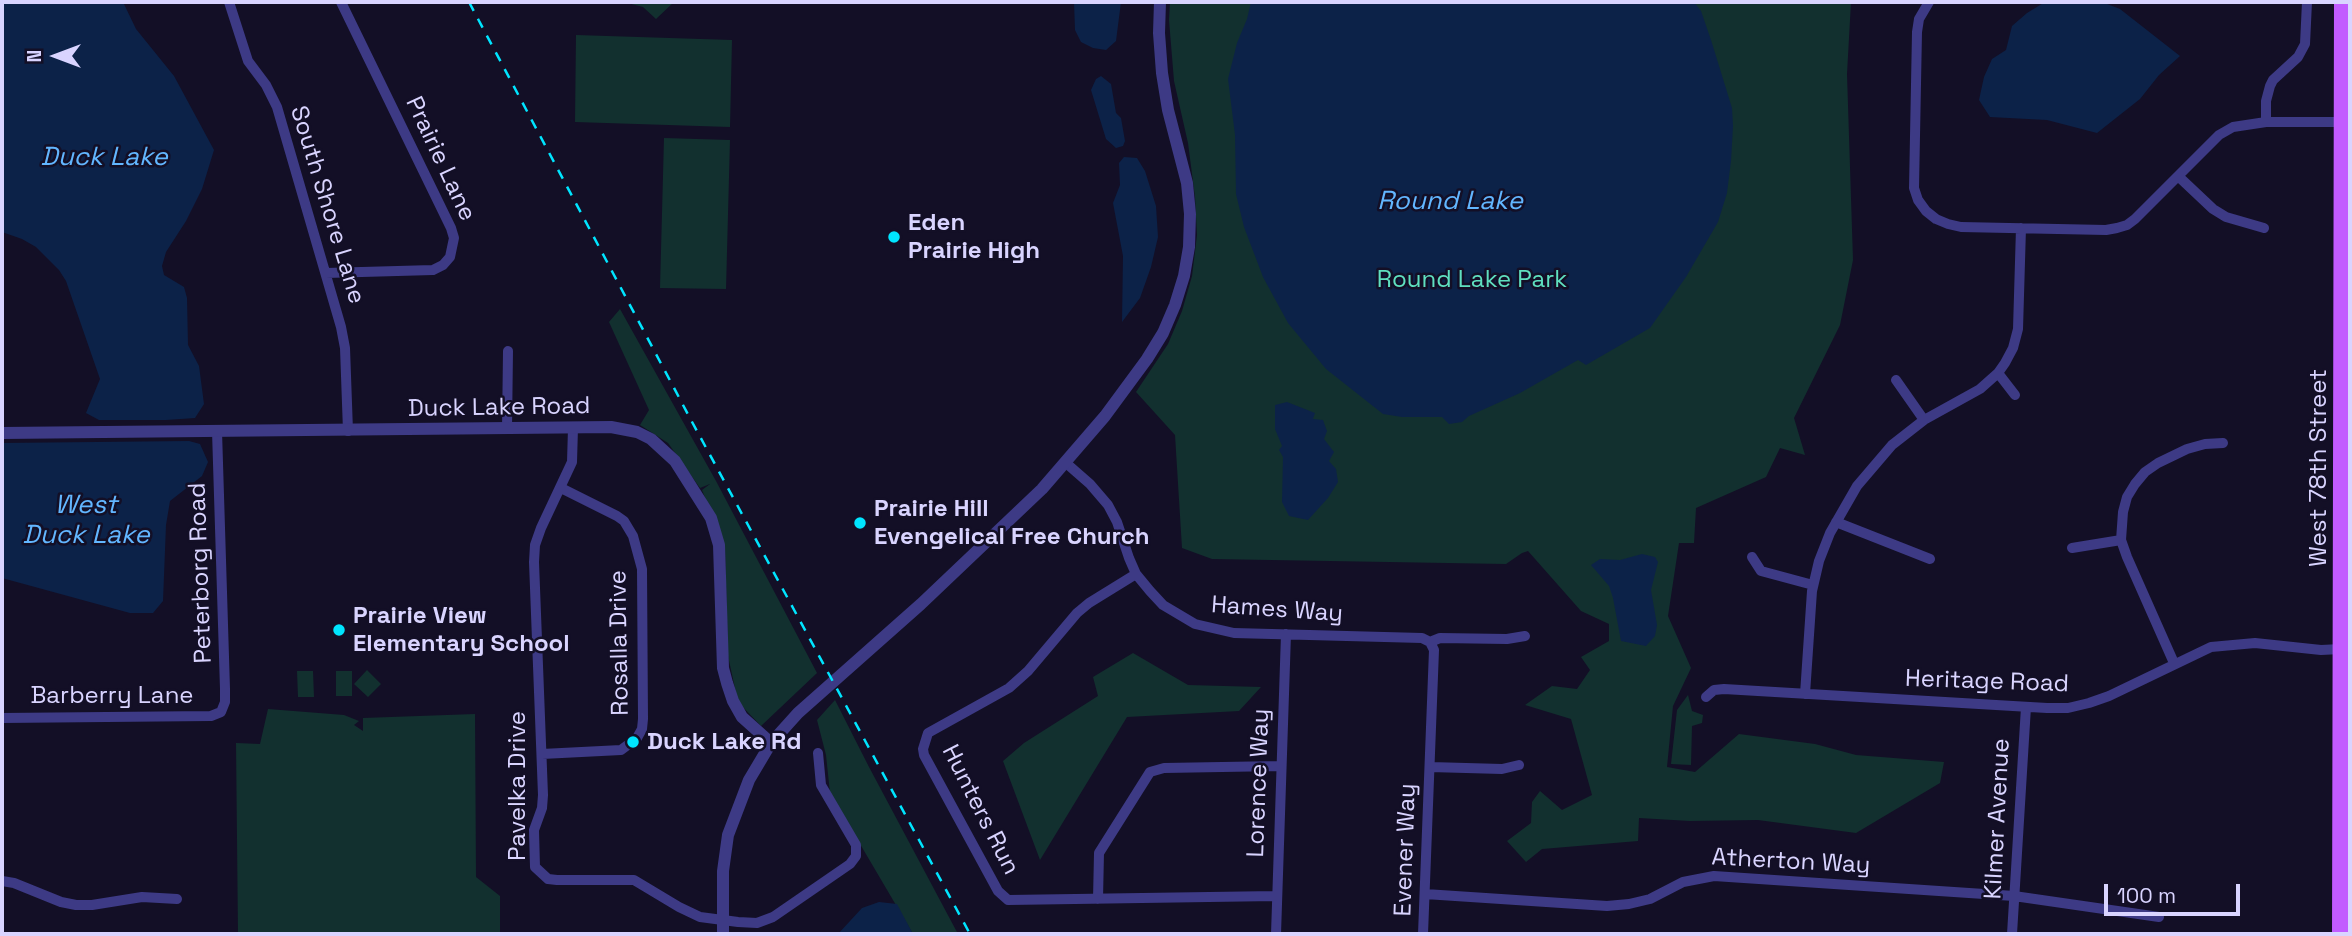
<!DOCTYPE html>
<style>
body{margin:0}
#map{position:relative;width:2352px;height:936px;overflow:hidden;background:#130f26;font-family:"Space Grotesk",sans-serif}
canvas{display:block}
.frame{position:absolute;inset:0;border:4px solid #d9d4ff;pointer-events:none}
.north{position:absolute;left:21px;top:21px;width:70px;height:70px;-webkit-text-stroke:5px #130f26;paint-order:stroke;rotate:270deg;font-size:19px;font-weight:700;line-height:28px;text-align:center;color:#d9d4ff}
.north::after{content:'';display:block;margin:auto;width:24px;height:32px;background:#d9d4ff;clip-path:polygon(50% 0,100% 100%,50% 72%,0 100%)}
.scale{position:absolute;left:2104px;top:884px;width:136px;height:32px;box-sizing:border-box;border:4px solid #d9d4ff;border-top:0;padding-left:9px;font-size:21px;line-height:24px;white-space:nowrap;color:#d9d4ff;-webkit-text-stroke:5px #130f26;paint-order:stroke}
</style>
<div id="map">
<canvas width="2352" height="936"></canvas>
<div class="frame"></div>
<div class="north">N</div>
<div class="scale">100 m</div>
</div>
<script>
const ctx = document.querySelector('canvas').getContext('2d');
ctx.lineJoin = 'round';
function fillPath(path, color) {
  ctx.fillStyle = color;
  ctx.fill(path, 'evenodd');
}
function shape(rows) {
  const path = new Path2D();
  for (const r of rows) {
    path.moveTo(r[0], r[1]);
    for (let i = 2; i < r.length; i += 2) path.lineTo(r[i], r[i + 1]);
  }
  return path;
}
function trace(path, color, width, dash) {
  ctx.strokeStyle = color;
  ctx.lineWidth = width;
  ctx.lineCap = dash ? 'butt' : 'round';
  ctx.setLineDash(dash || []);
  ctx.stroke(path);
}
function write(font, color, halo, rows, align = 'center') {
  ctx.font = font + ' "Space Grotesk",sans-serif';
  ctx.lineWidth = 5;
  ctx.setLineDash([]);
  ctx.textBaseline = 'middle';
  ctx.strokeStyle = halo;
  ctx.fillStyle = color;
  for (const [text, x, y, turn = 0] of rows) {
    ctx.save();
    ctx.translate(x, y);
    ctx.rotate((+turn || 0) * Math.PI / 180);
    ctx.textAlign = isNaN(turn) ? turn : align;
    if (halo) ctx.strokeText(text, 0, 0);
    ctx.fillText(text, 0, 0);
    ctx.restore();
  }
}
fillPath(shape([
 [624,2,674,2,656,19,643,7],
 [1170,2,1851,2,1847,74,1853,260,1840,325,1794,418,1805,455,1780,448,1766,477,1696,508,1694,543,1679,543,1668,616,1691,668,1673,706,1667,767,1695,772,1739,734,1815,744,1856,755,1944,762,1940,783,1856,833,1758,820,1690,821,1639,818,1638,841,1542,849,1526,862,1507,841,1531,823,1532,802,1540,791,1562,810,1592,795,1571,719,1525,705,1552,686,1577,689,1590,670,1581,657,1609,641,1609,624,1581,611,1528,551,1522,553,1506,564,1212,559,1182,548,1175,435,1136,392,1168,344,1182,311,1192,276,1197,235,1195,197,1188,143,1174,81,1169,20],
 [576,35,732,40,730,127,575,122],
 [664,138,730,140,726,289,660,288],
 [620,309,716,481,817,673,761,726,738,702,728,656,725,548,702,490,710,484,700,488,668,443,640,425,649,410,609,322],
 [1133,653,1188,685,1261,687,1239,711,1127,717,1040,860,1003,761,1024,743,1098,696,1093,677],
 [367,670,381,684,368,697,354,684],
 [297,671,313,671,314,697,298,697],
 [336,671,352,671,352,696,336,696],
 [1688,695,1692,711,1703,715,1702,723,1692,726,1691,765,1671,764,1677,710],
 [835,700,869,767,958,934,913,934,830,793,826,755,817,720],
 [268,709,344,715,359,721,354,725,363,731,363,718,475,714,476,877,500,896,500,934,238,934,236,743,260,744]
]), '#12302f');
fillPath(shape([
 [2,2,123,2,136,29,174,76,214,150,202,189,186,221,166,252,162,266,164,275,184,287,187,298,188,345,199,366,204,404,195,418,166,420,99,420,86,413,100,379,66,281,59,270,36,247,22,239,2,232],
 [1074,2,1121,2,1116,41,1106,50,1093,48,1081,42,1075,30],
 [1251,2,1694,2,1701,11,1711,40,1732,108,1733,126,1731,161,1727,193,1718,222,1686,277,1650,328,1586,365,1578,360,1520,393,1469,416,1462,422,1449,424,1442,417,1402,417,1383,414,1326,369,1288,323,1263,277,1244,227,1236,194,1235,135,1228,79,1237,43,1247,19],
 [2045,2,2102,2,2120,9,2180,56,2159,75,2140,99,2097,133,2047,120,1990,117,1979,100,1984,77,1992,59,2006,50,2012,26,2027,13],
 [1101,76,1111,84,1116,113,1121,118,1125,141,1123,146,1116,148,1106,139,1091,90,1096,79],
 [1124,157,1137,158,1145,171,1156,206,1158,237,1151,267,1140,298,1122,322,1123,256,1113,203,1120,185,1119,163],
 [1287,402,1315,413,1313,419,1323,420,1327,431,1324,439,1334,452,1329,461,1336,469,1338,482,1328,498,1308,520,1289,516,1282,502,1283,457,1279,450,1282,446,1275,429,1275,405],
 [189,441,200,444,208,462,202,476,170,501,166,525,163,601,153,613,130,613,2,578,2,443],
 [1642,554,1655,557,1658,562,1651,590,1657,625,1655,636,1646,646,1621,641,1613,598,1609,586,1591,565,1600,559,1620,560],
 [879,902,897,904,913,934,838,934,862,908]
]), '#0c2248');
trace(shape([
 [229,2,248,61,266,85,277,107,341,327,345,348,348,431],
 [1929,2,1919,19,1917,32,1914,188,1918,200,1926,211,1936,219,1948,224,1961,227,2106,230,2117,228,2127,225,2135,219,2219,135,2233,127,2266,122,2350,122],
 [2266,122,2266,101,2270,86,2273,80,2298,57,2305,44,2307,2],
 [2178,176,2213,209,2226,217,2264,228],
 [326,273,433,270,443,265,450,257,454,238,451,228,341,2],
 [1998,373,2015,395],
 [1896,380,1924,420],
 [573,428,572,462,541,528,535,545,534,562,543,795,542,808,534,830,535,867,548,879,557,880,634,880,679,907,700,917,738,922,757,923,773,917,850,864,856,856,856,845,821,785,818,753],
 [507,429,508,351],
 [1066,463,1090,484,1108,505,1117,522,1129,558,1136,574,1150,591,1163,605,1195,624,1234,633,1422,638,1430,642,1440,638,1507,639,1525,636],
 [1836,522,1930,559],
 [2072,548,2121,540],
 [1752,557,1761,571,1813,585],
 [1136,574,1089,603,1077,613,1028,671,1009,688,928,733,923,749,924,755,998,891,1008,900,1276,896],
 [2174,663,2127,557,2121,540,2123,512,2127,497,2135,484,2145,472,2158,463,2187,449,2205,444,2223,443],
 [1805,694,1812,591,1819,561,1830,533,1857,486,1892,445,1924,420,1980,389,1998,373,2005,363,2013,348,2018,329,2021,228],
 [1706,697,1714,690,1724,689,2047,708,2068,708,2089,703,2109,696,2211,647,2255,643,2321,650,2341,649],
 [2,718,211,716,221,712,225,702,225,689,217,431],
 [542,754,621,750,637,738,642,729,643,719,642,569,633,536,624,521,617,516,561,488],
 [1430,767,1502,769,1519,765],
 [2,881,14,883,61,902,76,905,92,905,142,897,177,899],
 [1425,894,1607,906,1629,904,1650,899,1683,882,1714,876,2014,896,2159,917],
 [1098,899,1099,853,1150,772,1164,768,1280,766],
 [1276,934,1286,634],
 [1423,934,1434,650,1430,642],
 [2012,934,2026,707]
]), '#3d3a85', 10);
trace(shape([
 [2,433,611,427,637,432,651,439,675,461,711,518,719,545,723,668,727,683,733,701,742,717,771,743],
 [723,934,723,871,728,835,749,780,771,743,798,713,921,604,1042,489,1105,416,1147,359,1163,333,1175,305,1184,276,1189,247,1190,214,1187,183,1168,110,1162,73,1159,33,1160,2]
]), '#3d3a85', 12);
trace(shape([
 [2340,934,2342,2]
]), '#c25bff', 16);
trace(shape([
 [469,2,691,420,970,934]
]), '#00e5ff', 2.5, [10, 9]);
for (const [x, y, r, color] of [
 [894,237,7,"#00e5ff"],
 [860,523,7,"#00e5ff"],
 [339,630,7,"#00e5ff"],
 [633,742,7,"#00e5ff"]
]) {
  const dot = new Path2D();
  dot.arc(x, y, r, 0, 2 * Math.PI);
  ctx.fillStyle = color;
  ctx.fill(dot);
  trace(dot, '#130f26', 2.5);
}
write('24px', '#d9d4ff', '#130f26', [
 ["Prairie Lane",440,159,65],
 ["South Shore Lane",327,205,73],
 ["Duck Lake Road",499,408,-1],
 ["West 78th Street",2319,468,-90],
 ["Peterborg Road",201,573,-92],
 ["Hames Way",1277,610,4],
 ["Rosalla Drive",620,643,-91],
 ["Heritage Road",1987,682,2],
 ["Barberry Lane",112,696],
 ["Lorence Way",1259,783,-88],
 ["Pavelka Drive",518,786,-90],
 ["Hunters Run",980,810,63],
 ["Kilmer Avenue",1998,819,-87],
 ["Evener Way",1406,850,-88],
 ["Atherton Way",1791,862,3]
]);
write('bold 24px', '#d9d4ff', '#130f26', [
 ["Eden",908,223],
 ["Prairie High",908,251],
 ["Prairie Hill",874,509],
 ["Evengelical Free Church",874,537],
 ["Prairie View",353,616],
 ["Elementary School",353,644],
 ["Duck Lake Rd",647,742]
], 'left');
write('24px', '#5fe0c0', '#130f26', [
 ["Round Lake Park",1472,280]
]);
write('italic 26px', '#62b6ff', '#130f26', [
 ["Duck Lake",104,158],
 ["Round Lake",1450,202],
 ["West",86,506],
 ["Duck Lake",86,536]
]);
</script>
